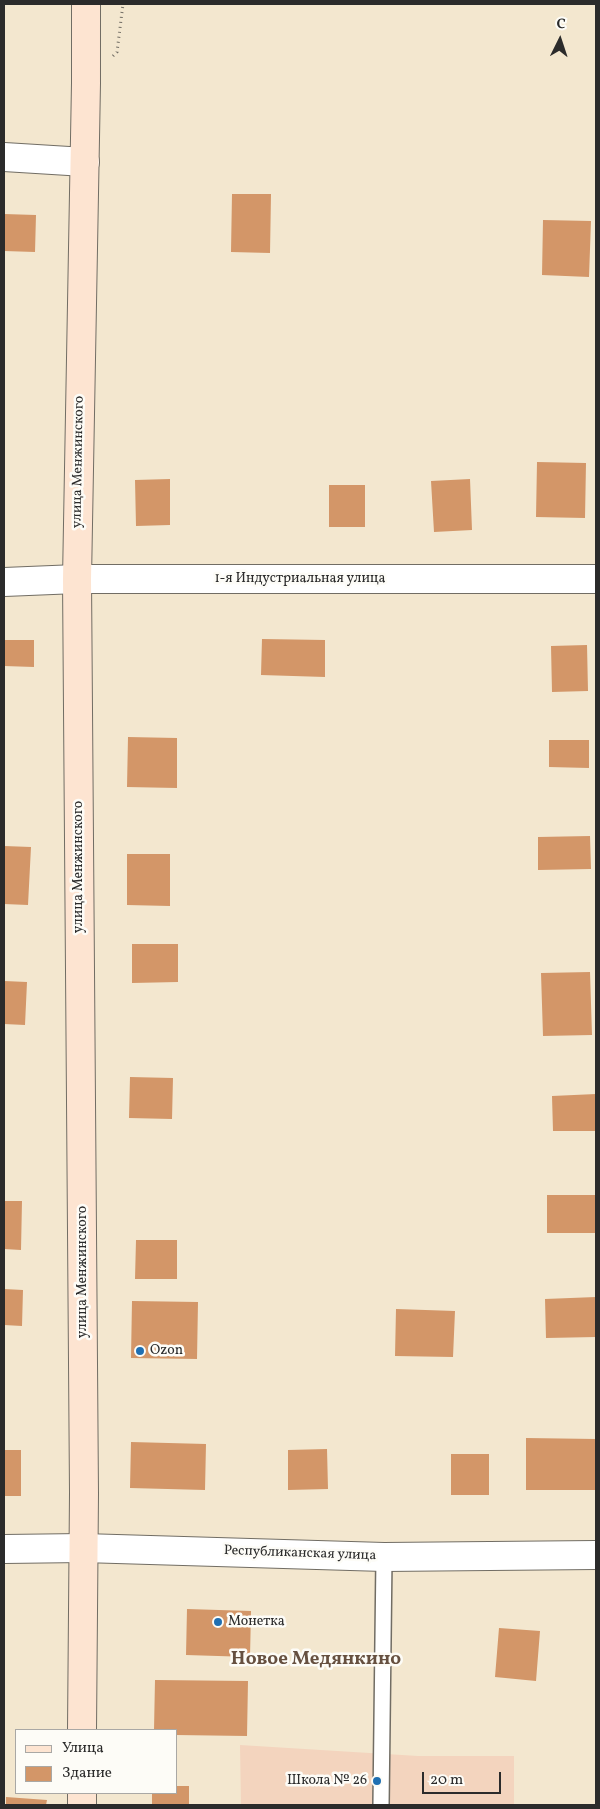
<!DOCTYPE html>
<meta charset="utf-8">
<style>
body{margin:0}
#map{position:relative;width:600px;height:1809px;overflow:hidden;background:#f3e7cf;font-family:Vollkorn,serif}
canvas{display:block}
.frame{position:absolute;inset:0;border:5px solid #2b2b2b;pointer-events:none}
.legend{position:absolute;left:15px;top:1729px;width:162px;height:65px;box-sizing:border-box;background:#fdfcf7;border:1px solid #a9a8a5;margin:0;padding:6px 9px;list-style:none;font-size:15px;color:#2b2b2b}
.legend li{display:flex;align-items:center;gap:10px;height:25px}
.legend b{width:25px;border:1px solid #a9a8a5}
.north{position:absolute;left:535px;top:15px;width:50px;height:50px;-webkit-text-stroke:4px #fdfcf7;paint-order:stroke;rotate:4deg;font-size:14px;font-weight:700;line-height:20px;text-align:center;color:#2b2b2b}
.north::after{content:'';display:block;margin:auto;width:18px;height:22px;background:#2b2b2b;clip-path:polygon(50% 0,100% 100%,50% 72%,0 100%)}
.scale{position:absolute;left:422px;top:1772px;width:79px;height:22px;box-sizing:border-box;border:2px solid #2b2b2b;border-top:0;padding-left:6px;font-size:15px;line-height:18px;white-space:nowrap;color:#2b2b2b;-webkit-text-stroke:4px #fdfcf7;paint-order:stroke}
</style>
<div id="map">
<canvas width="600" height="1809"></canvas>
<div class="frame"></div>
<ul class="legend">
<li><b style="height:6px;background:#fde4d1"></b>Улица</li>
<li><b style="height:14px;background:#d39668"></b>Здание</li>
</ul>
<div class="north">С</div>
<div class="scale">20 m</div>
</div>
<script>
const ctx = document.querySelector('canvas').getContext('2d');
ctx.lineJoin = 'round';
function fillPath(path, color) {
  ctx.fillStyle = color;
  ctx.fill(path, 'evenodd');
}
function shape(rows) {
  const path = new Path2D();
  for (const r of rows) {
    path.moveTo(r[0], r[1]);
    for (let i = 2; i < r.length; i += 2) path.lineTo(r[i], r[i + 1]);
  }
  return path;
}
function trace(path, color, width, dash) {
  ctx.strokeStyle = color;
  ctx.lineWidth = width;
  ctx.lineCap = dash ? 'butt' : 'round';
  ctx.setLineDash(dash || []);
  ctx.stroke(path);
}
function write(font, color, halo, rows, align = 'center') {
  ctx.font = font + ' Vollkorn,serif';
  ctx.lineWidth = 5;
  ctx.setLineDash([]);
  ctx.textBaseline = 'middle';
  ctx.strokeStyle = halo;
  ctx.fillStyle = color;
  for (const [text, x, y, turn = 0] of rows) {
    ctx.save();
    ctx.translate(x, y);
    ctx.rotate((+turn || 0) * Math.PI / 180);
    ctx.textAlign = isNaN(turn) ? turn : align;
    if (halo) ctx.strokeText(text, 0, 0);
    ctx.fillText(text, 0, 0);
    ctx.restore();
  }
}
fillPath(shape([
 [240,1745,418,1756,514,1756,514,1805,241,1805]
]), '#f3d4be');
fillPath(shape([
 [232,194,271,194,270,253,231,252],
 [4,214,36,215,35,252,4,251],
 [543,220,591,221,589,277,542,275],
 [537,462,586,463,585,518,536,517],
 [170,479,170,525,136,526,135,480],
 [470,479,472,530,434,532,431,481],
 [329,485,365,485,365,527,329,527],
 [262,639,325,640,325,677,261,675],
 [4,640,34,640,34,667,4,666],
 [587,645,588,691,552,692,551,646],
 [128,737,177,738,177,788,127,787],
 [549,740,589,740,589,768,549,767],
 [590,836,591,869,538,870,538,837],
 [4,846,31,847,28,905,4,904],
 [127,854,170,854,170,906,127,905],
 [132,944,178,944,178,982,132,983],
 [590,972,592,1035,543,1036,541,973],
 [4,981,27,982,25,1025,4,1024],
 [130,1077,173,1078,172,1119,129,1118],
 [596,1094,596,1131,553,1131,552,1096],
 [547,1195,596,1195,596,1233,547,1233],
 [4,1201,22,1201,21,1250,4,1249],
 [136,1240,177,1240,177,1279,135,1279],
 [4,1289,23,1290,22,1326,4,1325],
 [596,1297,596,1337,546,1338,545,1299],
 [132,1301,198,1302,197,1359,131,1358],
 [396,1309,455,1311,453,1357,395,1356],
 [526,1438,596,1439,596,1490,526,1490],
 [131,1442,206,1444,205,1490,130,1488],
 [327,1449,328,1489,288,1490,288,1450],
 [4,1450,21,1450,21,1496,4,1496],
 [451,1454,489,1454,489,1495,451,1495],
 [187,1609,251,1611,250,1657,186,1655],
 [499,1628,540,1631,536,1681,495,1677],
 [155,1680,248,1681,247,1736,176,1735,176,1730,154,1730],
 [176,1786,189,1786,189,1805,152,1805,152,1793,176,1793],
 [6,1797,47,1800,46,1805,6,1805]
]), '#d39668');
const service = shape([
 [381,1805,384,1557]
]);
const minor = shape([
 [4,157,85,162],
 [4,582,77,579,596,579],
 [4,1549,83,1548]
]);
const tertiary = shape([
 [83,1548,384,1557,596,1555]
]);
const secondary = shape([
 [82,1730,84,1493,77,579,86,83,86,4],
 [82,1805,82,1793]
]);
trace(service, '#716d64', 18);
trace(minor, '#716d64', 30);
trace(tertiary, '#716d64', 30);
trace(secondary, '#716d64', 30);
trace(shape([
 [113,56,117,52,123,4]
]), '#716d64', 3, [1, 4]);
trace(service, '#fff', 15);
trace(minor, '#fff', 28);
trace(tertiary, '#fff', 28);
trace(secondary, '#fde4d1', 28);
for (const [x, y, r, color] of [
 [140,1351,5,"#1f6fb2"],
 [218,1622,5,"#1f6fb2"],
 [377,1781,5,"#1f6fb2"]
]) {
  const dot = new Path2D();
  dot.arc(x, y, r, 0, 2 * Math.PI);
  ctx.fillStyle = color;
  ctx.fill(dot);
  trace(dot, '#fdfcf7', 2);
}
write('14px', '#2b2b2b', '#fdfcf7', [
 ["улица Менжинского",79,462,-89],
 ["1-я Индустриальная улица",300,579],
 ["улица Менжинского",79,867,-90],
 ["улица Менжинского",83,1272,-90],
 ["Республиканская улица",300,1554,2]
]);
write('14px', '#2b2b2b', '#fdfcf7', [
 ["Ozon",150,1351],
 ["Монетка",228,1622],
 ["Школа № 26",367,1781,"right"]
], 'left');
write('bold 19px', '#665040', '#fdfcf7', [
 ["Новое Медянкино",316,1661]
]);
</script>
